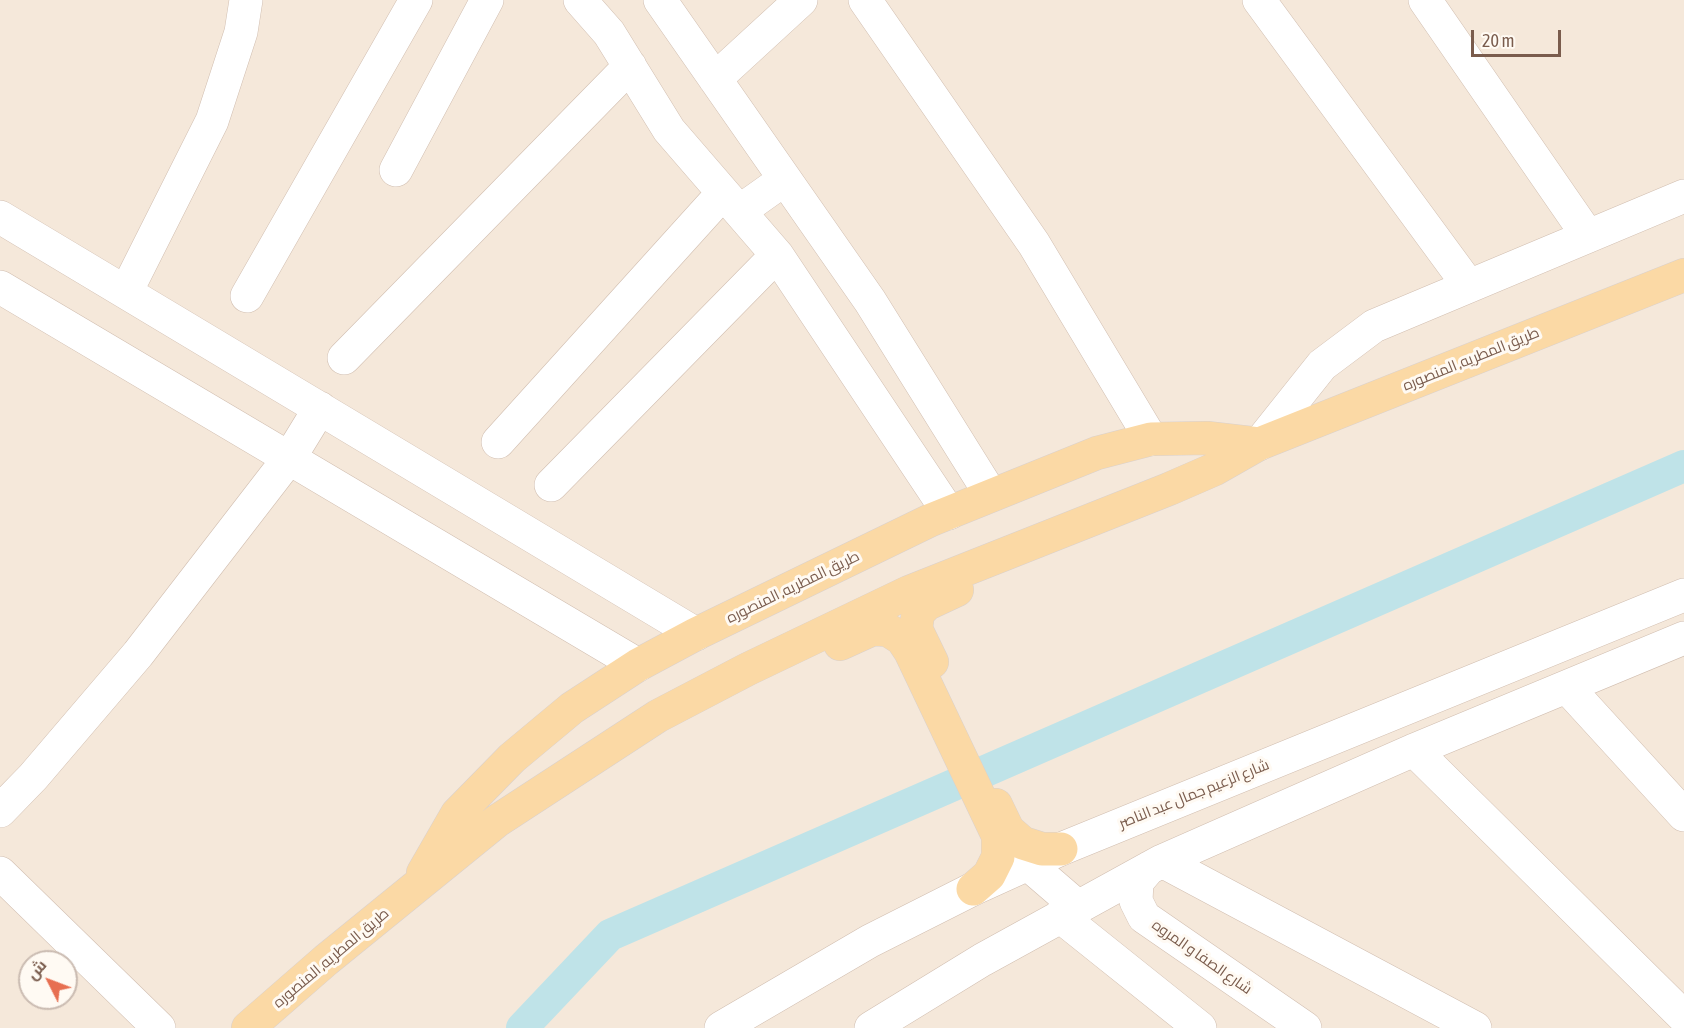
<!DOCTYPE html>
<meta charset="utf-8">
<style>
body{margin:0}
#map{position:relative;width:1684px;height:1028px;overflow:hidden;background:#fdf6ec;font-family:"Asap Condensed",Cairo,sans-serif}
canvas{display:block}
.north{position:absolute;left:18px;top:950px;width:60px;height:60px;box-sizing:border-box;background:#fffaf3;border:2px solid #cabbb1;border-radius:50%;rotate:312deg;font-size:16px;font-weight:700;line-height:24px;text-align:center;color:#7a5c4d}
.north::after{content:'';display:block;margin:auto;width:21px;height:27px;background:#e76f51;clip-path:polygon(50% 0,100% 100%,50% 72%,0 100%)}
.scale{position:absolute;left:1471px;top:30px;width:90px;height:27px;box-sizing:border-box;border:3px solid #7a5c4d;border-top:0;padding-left:8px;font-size:18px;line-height:21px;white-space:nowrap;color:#7a5c4d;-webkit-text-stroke:4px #fffaf3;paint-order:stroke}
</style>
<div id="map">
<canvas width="1684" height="1028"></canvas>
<div class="north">ش</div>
<div class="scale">20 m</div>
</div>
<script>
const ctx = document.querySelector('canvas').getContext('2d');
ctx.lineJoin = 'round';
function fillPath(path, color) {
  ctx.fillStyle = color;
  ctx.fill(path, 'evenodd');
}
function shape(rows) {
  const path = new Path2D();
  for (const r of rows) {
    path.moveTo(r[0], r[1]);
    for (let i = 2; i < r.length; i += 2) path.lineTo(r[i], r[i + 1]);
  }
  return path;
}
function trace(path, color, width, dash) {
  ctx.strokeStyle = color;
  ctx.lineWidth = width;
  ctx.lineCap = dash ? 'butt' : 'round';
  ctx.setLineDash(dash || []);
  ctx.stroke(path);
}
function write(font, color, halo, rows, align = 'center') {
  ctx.font = font + ' "Asap Condensed",Cairo,sans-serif';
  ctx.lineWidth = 6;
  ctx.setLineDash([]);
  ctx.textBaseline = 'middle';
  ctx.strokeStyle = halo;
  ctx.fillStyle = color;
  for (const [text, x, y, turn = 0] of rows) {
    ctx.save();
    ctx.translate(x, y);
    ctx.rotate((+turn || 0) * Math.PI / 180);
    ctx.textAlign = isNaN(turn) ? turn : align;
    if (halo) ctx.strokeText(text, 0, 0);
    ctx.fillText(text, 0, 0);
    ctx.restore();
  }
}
fillPath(shape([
 [0,0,1684,0,1684,1028,0,1028],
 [30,962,66,962,66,998,30,998]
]), '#f5e8da');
trace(shape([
 [522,1028,610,935,1684,466]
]), '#bfe3e8', 32);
const minor = shape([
 [580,0,609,33,669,130,777,255,949,513],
 [660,0,870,301,991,495],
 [865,0,1034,244,1151,439],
 [1259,0,1469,286],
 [1425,0,1588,236],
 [715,79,801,0],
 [396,170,487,0],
 [740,211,785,179],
 [0,217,696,634],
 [0,287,638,665],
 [126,292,212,121,241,32,246,0],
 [247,296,416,0],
 [344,358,630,66],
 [498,442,723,193],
 [1259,444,1322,365,1374,326,1684,196],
 [551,485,777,255],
 [1567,687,1684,815],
 [1414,750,1684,1017],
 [0,811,33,777,138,654,290,457,320,408],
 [1162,861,1475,1028],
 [1028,864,1078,907],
 [1149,868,1137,882,1136,901,1144,917,1305,1028],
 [0,873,159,1028],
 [1060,916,1200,1028],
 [721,1028,870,941,973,889,1061,849,1684,595],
 [871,1028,982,960,1162,861,1414,750,1684,638]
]);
const major = shape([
 [840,644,873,629,888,630,902,639,910,651,998,836,998,857,989,875,973,889],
 [932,662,916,629,918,613,927,604,957,590],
 [996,805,1008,830,1023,843,1042,849,1061,849],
 [423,873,457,814,512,758,572,708,638,665,696,634,931,520,1097,453,1151,439,1207,438,1259,444],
 [248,1028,326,960,497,821,658,716,748,669,909,592,1169,489,1215,469,1259,444,1684,275]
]);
trace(minor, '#d1beb0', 34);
trace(major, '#dad1cd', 34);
trace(minor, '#fff', 33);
trace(major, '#fbd9a5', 33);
write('15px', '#7a5c4d', '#fffaf3', [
 ["طريق المطريه, المنصوره",1471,359,-22],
 ["طريق المطريه, المنصوره",793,587,-26],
 ["شارع الزعيم جمال عبد الناصر",1194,794,-22],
 ["شارع الصفا و المروه",1202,957,35],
 ["طريق المطريه, المنصوره",331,958,-40]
]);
</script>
